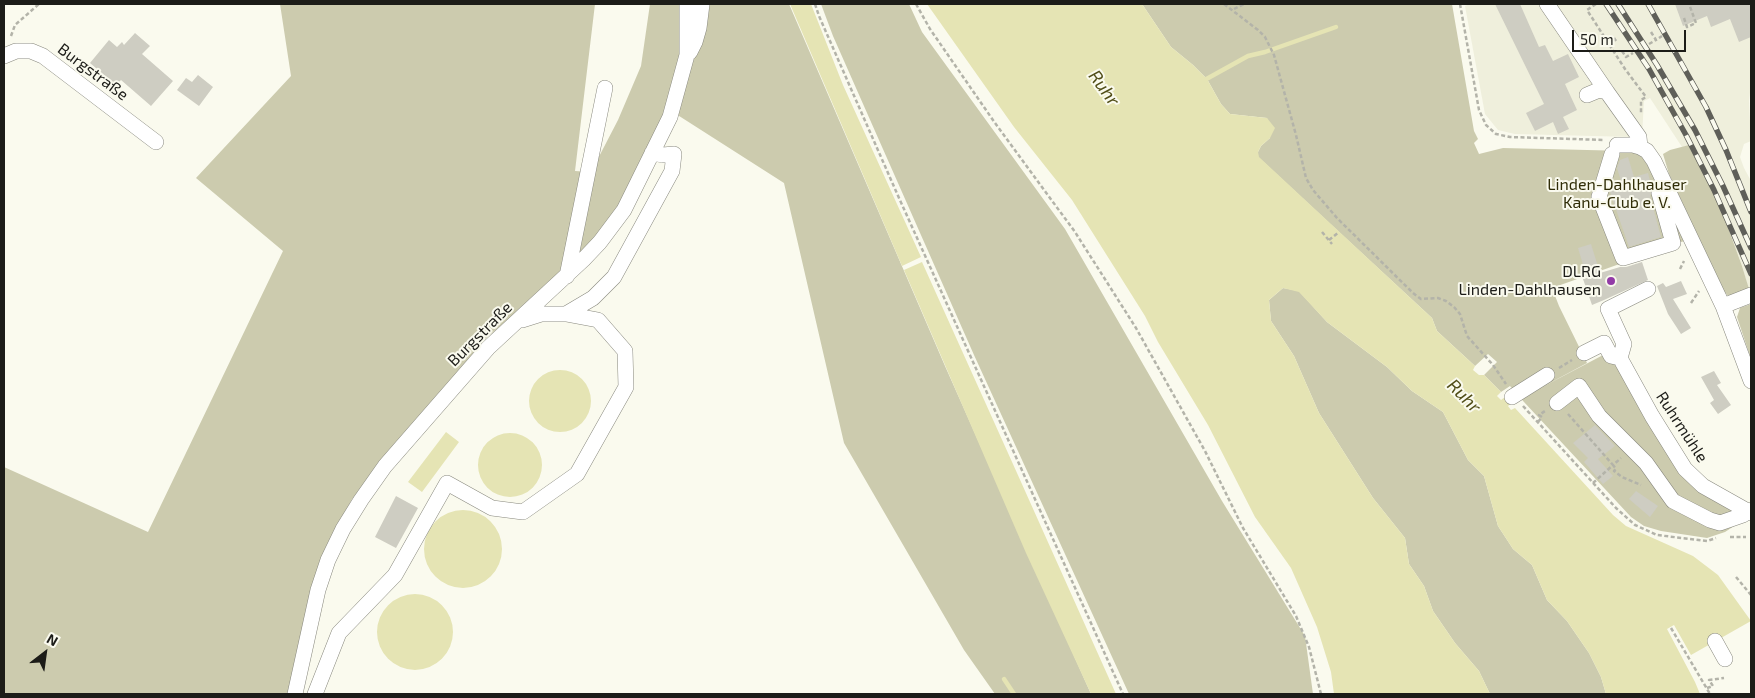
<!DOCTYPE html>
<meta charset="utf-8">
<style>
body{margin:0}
#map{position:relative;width:1755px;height:698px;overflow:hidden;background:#fafaee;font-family:"Exo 2",sans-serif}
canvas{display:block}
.frame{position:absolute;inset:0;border:5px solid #1c1c18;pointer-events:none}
.north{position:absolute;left:20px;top:628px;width:50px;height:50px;-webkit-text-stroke:4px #fafaee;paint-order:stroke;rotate:30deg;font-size:14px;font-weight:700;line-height:20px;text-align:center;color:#1c1c18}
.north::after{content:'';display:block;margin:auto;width:18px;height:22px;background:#1c1c18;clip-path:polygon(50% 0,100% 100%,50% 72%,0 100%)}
.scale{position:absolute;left:1572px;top:30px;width:114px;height:22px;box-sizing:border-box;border:2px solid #1c1c18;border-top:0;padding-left:6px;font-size:15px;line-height:18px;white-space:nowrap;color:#1c1c18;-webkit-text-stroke:4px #fafaee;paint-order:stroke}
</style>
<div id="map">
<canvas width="1755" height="698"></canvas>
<div class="frame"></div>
<div class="north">N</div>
<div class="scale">50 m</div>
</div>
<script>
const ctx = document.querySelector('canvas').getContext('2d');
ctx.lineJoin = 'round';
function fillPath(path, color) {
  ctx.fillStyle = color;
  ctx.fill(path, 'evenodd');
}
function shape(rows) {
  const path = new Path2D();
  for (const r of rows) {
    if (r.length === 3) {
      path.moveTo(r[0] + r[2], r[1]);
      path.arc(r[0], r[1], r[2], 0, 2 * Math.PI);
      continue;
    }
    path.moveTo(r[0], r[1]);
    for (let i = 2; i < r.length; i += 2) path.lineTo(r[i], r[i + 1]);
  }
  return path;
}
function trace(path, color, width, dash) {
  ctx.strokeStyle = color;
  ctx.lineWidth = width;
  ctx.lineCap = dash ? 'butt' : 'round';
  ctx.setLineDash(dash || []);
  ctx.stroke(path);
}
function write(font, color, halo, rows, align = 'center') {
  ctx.font = font + ' "Exo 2",sans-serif';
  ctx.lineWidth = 4;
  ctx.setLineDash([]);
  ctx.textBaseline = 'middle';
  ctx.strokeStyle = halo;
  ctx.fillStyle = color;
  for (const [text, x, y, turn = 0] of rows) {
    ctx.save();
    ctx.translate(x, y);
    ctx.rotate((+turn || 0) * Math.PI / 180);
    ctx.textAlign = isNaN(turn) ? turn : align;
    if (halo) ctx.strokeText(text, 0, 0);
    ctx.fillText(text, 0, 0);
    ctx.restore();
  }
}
fillPath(shape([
 [1469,4,1751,4,1751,84,1749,101,1751,141,1744,144,1740,157,1744,168,1751,181,1751,298,1742,266,1718,200,1689,146,1682,147,1650,98,1644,101,1642,136,1632,137,1515,134,1498,130,1485,114,1465,6]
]), '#efefdc');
fillPath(shape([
 [280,4,595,4,575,171,591,172,618,120,641,66,650,4,789,4,945,366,1091,694,995,694,964,650,844,443,784,183,676,114,622,207,562,274,485,339,352,499,341,520,291,694,4,694,4,467,148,532,283,251,196,178,291,76],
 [821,4,909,4,922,32,1065,229,1222,501,1305,636,1313,694,1129,694,974,355,833,36],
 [1142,4,1452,4,1474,131,1478,139,1474,143,1479,154,1503,148,1629,151,1640,155,1652,166,1687,240,1552,288,1559,306,1587,363,1533,392,1605,354,1620,360,1673,455,1748,517,1725,532,1707,538,1661,531,1644,526,1631,517,1524,402,1510,386,1501,392,1484,375,1497,362,1488,354,1475,366,1437,331,1432,318,1258,157,1258,152,1261,146,1270,138,1267,118,1230,114,1221,104,1207,79,1193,65,1171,47],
 [1689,145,1718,200,1742,266,1749,289,1729,297,1723,290,1708,259,1669,174,1663,154,1670,150],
 [1283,288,1299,291,1327,322,1387,367,1412,391,1443,412,1468,460,1484,476,1498,526,1513,549,1532,565,1547,600,1567,621,1589,653,1601,677,1606,694,1490,694,1479,671,1455,643,1433,611,1424,586,1409,564,1405,538,1373,498,1319,413,1294,356,1271,321,1269,300],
 [1751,304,1751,359,1737,317,1740,308]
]), '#cccbae');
fillPath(shape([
 [790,4,811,4,843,85,921,257,902,266],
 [927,4,1142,4,1171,47,1193,65,1207,79,1221,104,1230,114,1267,118,1275,128,1270,138,1261,146,1258,152,1259,157,1432,318,1437,331,1475,366,1473,370,1479,375,1484,375,1501,392,1497,396,1501,400,1509,394,1514,400,1508,406,1511,410,1515,408,1613,515,1626,526,1693,556,1718,575,1751,621,1691,655,1674,625,1667,629,1695,682,1700,694,1606,694,1601,677,1589,653,1567,621,1547,600,1532,565,1513,549,1498,526,1484,476,1468,460,1443,412,1412,391,1387,367,1327,322,1299,292,1283,288,1269,300,1271,321,1294,356,1319,413,1373,498,1405,538,1409,564,1424,586,1433,611,1455,643,1479,671,1490,694,1334,694,1331,672,1317,627,1291,568,1255,517,1208,425,1158,342,1145,316,1072,200,1014,127],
 [922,262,1017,473,1116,694,1091,694,1026,553,904,270],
 [560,401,31],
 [446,432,459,442,422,492,408,482],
 [510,465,32],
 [463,549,39],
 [415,632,38]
]), '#e5e4b4');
trace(shape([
 [1201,82,1248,56,1265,52,1336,27],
 [1004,679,1014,694]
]), '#e5e4b4', 4.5);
fillPath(shape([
 [1495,4,1520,4,1539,47,1545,45,1553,61,1568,54,1579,77,1565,84,1577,110,1563,117,1569,129,1558,134,1553,122,1535,131,1526,113,1544,104],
 [1675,4,1751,4,1751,37,1739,42,1730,19,1711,27,1707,16,1683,26],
 [135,33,150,46,142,54,173,81,151,106,121,80,116,85,90,63,109,40,117,47,122,42,124,45],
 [198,75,213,87,199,106,177,90,186,78,192,82],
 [1628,157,1634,177,1648,173,1652,188,1650,196,1661,237,1629,247,1610,192,1613,183,1621,181,1617,168,1620,160],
 [1591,244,1600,273,1620,267,1626,267,1642,262,1648,280,1604,300,1592,305,1583,279,1587,278,1578,248],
 [1681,281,1687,294,1673,299,1691,328,1681,334,1668,314,1657,286,1663,283,1666,287],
 [1714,371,1721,383,1717,385,1731,405,1718,414,1710,403,1714,400,1701,377],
 [1595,425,1615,446,1598,459,1613,476,1603,484,1584,462,1588,458,1573,443],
 [1636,491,1658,506,1650,517,1629,499],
 [396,496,418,508,396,548,375,537]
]), '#cecdc2');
const minor = shape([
 [1547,4,1607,92],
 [690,52,695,42,699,28,702,4],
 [4,56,16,51,31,51,43,56,156,142],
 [1587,95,1599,90,1607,92,1639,137,1640,147],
 [1617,145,1633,145,1640,147,1647,151,1654,161,1723,306,1751,381],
 [1612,154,1599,197,1623,258,1673,243,1659,193],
 [567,276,605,88],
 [1723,306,1751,295],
 [566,314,593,298,614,277,672,171,674,154,663,155,652,153],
 [1584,353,1604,343,1611,356,1620,358,1652,416,1685,469,1703,486,1751,513],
 [1620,358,1624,344,1608,309,1648,289],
 [1512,397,1547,375],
 [1557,403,1579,386,1599,416,1646,463,1673,501,1710,520,1720,523,1743,515,1747,510],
 [1715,641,1725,659],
 [295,694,318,590,328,560,343,529,361,500,385,466,488,348,583,260,600,242,624,210,670,117,687,55,687,4],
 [315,694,339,633,395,575,447,483,492,508,523,512,577,474,626,387,625,351,598,320,566,314,541,314,522,320]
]);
trace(minor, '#88887e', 16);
trace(shape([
 [815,4,819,16,899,198,1123,694],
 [916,4,930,29,995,123,1075,232,1136,328,1205,451,1243,528,1296,616,1309,647,1321,694],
 [1224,4,1258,30,1265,37,1274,55,1296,135,1306,178,1313,190,1337,218,1413,293,1421,299,1438,298,1446,301,1454,307,1460,314,1467,336,1493,365,1506,384],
 [1460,4,1479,110,1486,125,1496,134,1510,137,1604,140],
 [1596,4,1587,10,1625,69,1646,97,1641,100,1641,114],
 [1234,9,1244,4],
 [1684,18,1687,27,1696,23,1689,4],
 [1651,32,1656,40,1662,36],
 [11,36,15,25,39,4],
 [1614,38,1616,41],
 [1649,44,1656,40],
 [1622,51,1626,57,1633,53],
 [1322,232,1332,244],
 [1329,240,1339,232],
 [1680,269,1684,261],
 [1691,303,1699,291],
 [1559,368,1572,360],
 [1523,406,1616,508,1635,525,1657,535,1707,541,1716,538],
 [1568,414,1613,465,1621,458],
 [1538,422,1542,417,1539,415,1545,411],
 [1593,483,1613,465,1616,469,1614,471,1622,477,1641,485],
 [1730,537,1746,537],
 [1736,577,1751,595],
 [1671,628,1710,694],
 [1707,688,1713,686,1709,680,1724,678]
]), '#b3b3a9', 2.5, [4, 2.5]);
trace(minor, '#fff', 15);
const rail = shape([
 [1606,4,1649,69,1686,135,1714,190,1751,274],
 [1618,4,1657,65,1695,130,1723,186,1751,248],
 [1648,4,1706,107,1726,150,1751,212]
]);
trace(rail, '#5f5f59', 5.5);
trace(rail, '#fafaee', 4, [11]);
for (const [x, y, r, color] of [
 [1611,281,5,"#923ba7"]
]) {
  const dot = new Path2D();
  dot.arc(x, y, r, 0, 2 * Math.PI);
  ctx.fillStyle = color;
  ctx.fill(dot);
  trace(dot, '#fafaee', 2);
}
write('16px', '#1c1c18', '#fafaee', [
 ["Burgstraße",93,72,37],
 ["Burgstraße",480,334,-45],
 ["Ruhrmühle",1682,427,57]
]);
write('16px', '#302d07', '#fafaee', [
 ["Linden-Dahlhauser",1617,185],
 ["Kanu-Club e. V.",1617,203]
]);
write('16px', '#1c1c18', '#fafaee', [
 ["DLRG",1601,272],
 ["Linden-Dahlhausen",1601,290]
], 'right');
write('italic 18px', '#514e18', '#fafaee', [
 ["Ruhr",1104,88,54],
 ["Ruhr",1464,396,45]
]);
</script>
